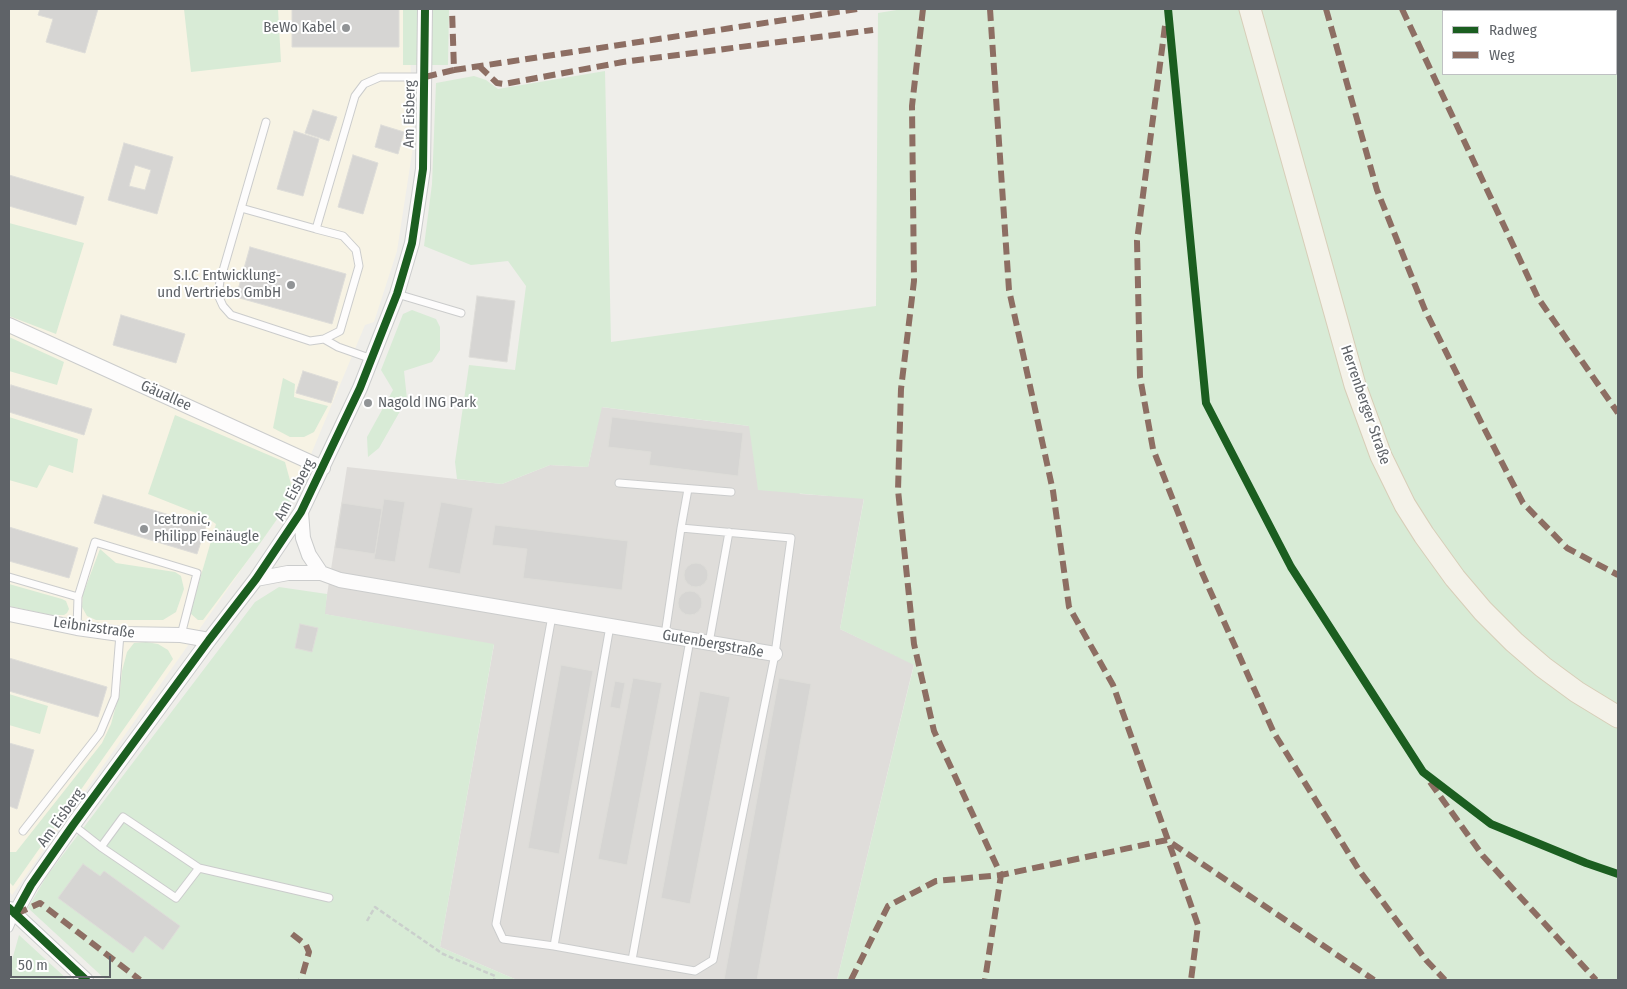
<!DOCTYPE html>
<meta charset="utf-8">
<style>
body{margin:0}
#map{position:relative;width:1627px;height:989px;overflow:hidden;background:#efeeea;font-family:"Fira Sans Condensed",sans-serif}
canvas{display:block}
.frame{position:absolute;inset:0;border:10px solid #5f6368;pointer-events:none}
.legend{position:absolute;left:1442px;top:10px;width:175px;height:65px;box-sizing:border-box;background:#fff;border:1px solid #bfc1c3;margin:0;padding:6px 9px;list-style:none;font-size:15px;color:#5f6368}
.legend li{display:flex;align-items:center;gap:10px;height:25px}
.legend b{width:25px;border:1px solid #bfc1c3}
.scale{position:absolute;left:10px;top:956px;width:101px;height:22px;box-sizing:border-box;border:2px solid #5f6368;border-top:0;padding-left:6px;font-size:15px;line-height:18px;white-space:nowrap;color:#5f6368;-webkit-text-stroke:4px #fff;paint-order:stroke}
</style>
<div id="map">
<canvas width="1627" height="989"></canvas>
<div class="frame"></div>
<ul class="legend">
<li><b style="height:6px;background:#1b5e20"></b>Radweg</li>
<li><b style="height:6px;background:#8d6e63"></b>Weg</li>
</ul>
<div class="scale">50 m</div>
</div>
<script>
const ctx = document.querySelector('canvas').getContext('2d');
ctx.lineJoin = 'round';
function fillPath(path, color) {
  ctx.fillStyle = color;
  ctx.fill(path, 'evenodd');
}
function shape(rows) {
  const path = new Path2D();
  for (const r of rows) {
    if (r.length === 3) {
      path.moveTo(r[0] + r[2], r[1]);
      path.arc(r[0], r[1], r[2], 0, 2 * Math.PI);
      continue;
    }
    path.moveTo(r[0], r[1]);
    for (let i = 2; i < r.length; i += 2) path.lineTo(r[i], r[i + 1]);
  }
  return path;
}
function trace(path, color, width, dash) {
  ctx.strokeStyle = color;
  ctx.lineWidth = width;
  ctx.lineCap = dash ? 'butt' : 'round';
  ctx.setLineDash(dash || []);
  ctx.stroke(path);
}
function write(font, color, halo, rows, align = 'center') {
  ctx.font = font + ' "Fira Sans Condensed",sans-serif';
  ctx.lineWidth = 4;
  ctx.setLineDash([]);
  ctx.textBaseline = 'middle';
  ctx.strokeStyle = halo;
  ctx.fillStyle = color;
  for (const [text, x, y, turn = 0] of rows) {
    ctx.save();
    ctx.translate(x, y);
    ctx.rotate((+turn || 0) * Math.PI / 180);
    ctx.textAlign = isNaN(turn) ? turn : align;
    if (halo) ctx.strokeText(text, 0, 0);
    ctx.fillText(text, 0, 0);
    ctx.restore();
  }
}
fillPath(shape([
 [9,9,409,9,413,147,397,251,374,322,365,325,294,495,12,895,9,891]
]), '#f7f3e4');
fillPath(shape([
 [601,407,749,426,800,494,864,498,840,629,914,664,837,980,517,980,440,947,494,645,324,614,347,467,502,484,550,465,588,467]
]), '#dfddda');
fillPath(shape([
 [184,9,278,9,281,62,191,72],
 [403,9,449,9,448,65,403,65],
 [903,9,1618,9,1618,980,837,980,914,665,840,629,864,499,758,490,749,426,602,407,588,467,550,465,502,484,457,479,455,462,469,365,515,370,526,286,508,261,471,265,424,246,432,184,436,83,474,76,486,80,498,89,605,71,611,342,876,306,878,13],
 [1443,11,1616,11,1616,74,1443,74],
 [9,223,84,243,56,334,9,316],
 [412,310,436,319,440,327,440,350,432,362,404,371,407,399,379,448,368,457,367,437,393,390,381,370,403,314],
 [9,337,64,362,57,385,9,371],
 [283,378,295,384,294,397,328,406,314,432,304,437,290,437,273,428],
 [175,415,285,462,294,495,254,552,203,620,198,620,190,613,216,524,206,517,148,494],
 [9,417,78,439,73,473,49,465,37,488,9,480],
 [100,549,116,563,175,572,181,576,184,589,176,612,163,620,96,620,87,616,82,607,83,594],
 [9,584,62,599,66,601,69,609,67,613,64,615,51,615,9,606],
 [279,587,327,594,325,614,494,644,440,947,517,980,106,980,28,908,46,877,255,602],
 [146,642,158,644,168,650,173,659,13,886,9,882,9,852,16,852,102,743,111,724,120,691,122,671,127,652,134,643],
 [9,694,48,706,40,734,9,725],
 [19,935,68,980,9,980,9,971]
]), '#d8ebd6');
const building = shape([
 [40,9,98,9,85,53,46,42,53,19,38,15,40,9],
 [292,9,399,9,399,47,292,47,292,9],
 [313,110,337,117,329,141,305,133,313,110],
 [381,125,404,132,398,154,375,147,381,125],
 [294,131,319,139,303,196,277,189,294,131],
 [124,143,173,157,157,214,108,200,124,143],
 [135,165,151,170,145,190,129,186,135,165],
 [353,155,378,163,363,214,338,207,353,155],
 [9,175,84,197,76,225,9,206,9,175],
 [250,247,346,274,332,324,236,297,250,247],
 [477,296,515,301,507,362,469,357,477,296],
 [121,315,185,334,176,363,113,345,121,315],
 [303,371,338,382,331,403,296,393,303,371],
 [11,385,92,409,84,435,9,412,9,391,11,385],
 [612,417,743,433,738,476,649,465,651,452,608,447,612,417],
 [103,495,206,526,197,554,94,523,103,495],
 [384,499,405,502,395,562,374,559,384,499],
 [441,502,473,508,460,574,428,568,441,502],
 [342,503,382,509,375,554,335,548,342,503],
 [495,525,628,541,622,590,523,578,527,549,492,545,495,525],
 [9,527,78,548,69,578,9,561,9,527],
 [696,575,12],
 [690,603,12],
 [300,624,318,628,312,652,295,648,300,624],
 [9,658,107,687,98,717,9,691,9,658],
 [561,665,593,671,559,854,528,848,561,665],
 [633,678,662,683,627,865,598,859,633,678],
 [779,678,811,684,757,980,724,980,779,678],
 [615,681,625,683,620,709,610,707,615,681],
 [700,691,730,697,690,904,661,898,700,691],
 [9,743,34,750,17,809,9,806,9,743],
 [83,864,100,876,104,871,180,926,163,950,145,936,133,953,58,898,83,864]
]);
fillPath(building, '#d6d5d3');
trace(building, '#deddd9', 1);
const lane = shape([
 [266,122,220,281,218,295,223,306,231,315,310,341,324,339,340,331,359,266,356,250,343,236,316,229,355,96,364,84,380,77,425,77],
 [241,208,316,229],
 [397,294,461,313],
 [324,339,338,347,372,359],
 [619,483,731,492],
 [681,528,688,489],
 [9,577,78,597],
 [552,616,496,924,503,939,554,946,610,626],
 [77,628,78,597,95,542,197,573,181,635],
 [709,643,729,532],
 [73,825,101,847,176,898,199,868,329,898],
 [23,831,100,733,115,697,120,634],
 [101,847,123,817,199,868],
 [9,928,15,914],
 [554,946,632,960,690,640],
 [632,960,695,971,713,960,775,654,791,538,681,528,665,635]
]);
const street = shape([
 [9,325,323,468],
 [301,512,303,538,309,555,321,573],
 [256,579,288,573,321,573,340,580,775,654],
 [9,614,77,628,120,634,181,635,209,640],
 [10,909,86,980],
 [15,914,31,885,73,825,209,640,256,579,301,512,360,388,397,294,412,243,423,169,425,9]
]);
const primary = shape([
 [1250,9,1355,385,1381,456,1405,505,1424,535,1455,578,1483,611,1514,642,1543,667,1577,692,1618,717]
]);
trace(lane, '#cbcccc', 9);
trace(street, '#cbcccc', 16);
trace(primary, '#d7ceb8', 23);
trace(shape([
 [367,921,375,907,443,954,495,976,494,980]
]), '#cacfcc', 2.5, [5, 2.5]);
trace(lane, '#fdfcfc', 7);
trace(street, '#fdfcfc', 14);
trace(primary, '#f4f2e9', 21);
trace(shape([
 [923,9,912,106,914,281,901,389,898,490,914,644,934,731,1001,875,985,980],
 [990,9,1009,290,1053,491,1069,607,1113,685,1198,925,1191,980],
 [1326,9,1377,190,1425,310,1485,430,1523,503,1567,548,1618,575],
 [1402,9,1538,298,1618,413],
 [1165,26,1137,241,1140,377,1153,449,1199,566,1274,733,1359,870,1426,960,1445,980],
 [479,66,497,83,504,84,623,62,873,30],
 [454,70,857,9],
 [425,77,454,70,452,9],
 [1430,782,1483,856,1596,980],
 [16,914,40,903,140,980],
 [292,934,306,945,309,952,301,980],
 [851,980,888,906,936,881,1001,875,1167,840,1374,980]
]), '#8d6e63', 6, [12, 6]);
trace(shape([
 [1168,9,1206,403,1291,567,1423,772,1491,824,1586,863,1618,874],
 [9,908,86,980],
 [15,914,31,885,73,825,209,640,256,579,301,512,360,388,397,294,412,243,423,169,425,9]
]), '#1b5e20', 8);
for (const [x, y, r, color] of [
 [346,28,5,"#919496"],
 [291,285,5,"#919496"],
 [368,403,5,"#919496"],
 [144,529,5,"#919496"]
]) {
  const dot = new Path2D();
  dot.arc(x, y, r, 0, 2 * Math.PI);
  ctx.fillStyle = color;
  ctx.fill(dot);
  trace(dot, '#fff', 2);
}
write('15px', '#5f6368', '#fff', [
 ["BeWo Kabel",336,28],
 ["S.I.C Entwicklung-",281,276],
 ["und Vertriebs GmbH",281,293],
 ["Nagold ING Park",378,403,"left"],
 ["Icetronic,",154,520,"left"],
 ["Philipp Feinäugle",154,537,"left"]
], 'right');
write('15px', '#5f6368', '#fff', [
 ["Am Eisberg",410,114,-89],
 ["Gäuallee",166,396,24],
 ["Herrenberger Straße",1365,405,71],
 ["Am Eisberg",295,490,-62],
 ["Leibnizstraße",94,628,8],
 ["Gutenbergstraße",713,644,10],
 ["Am Eisberg",61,818,-54]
]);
</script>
